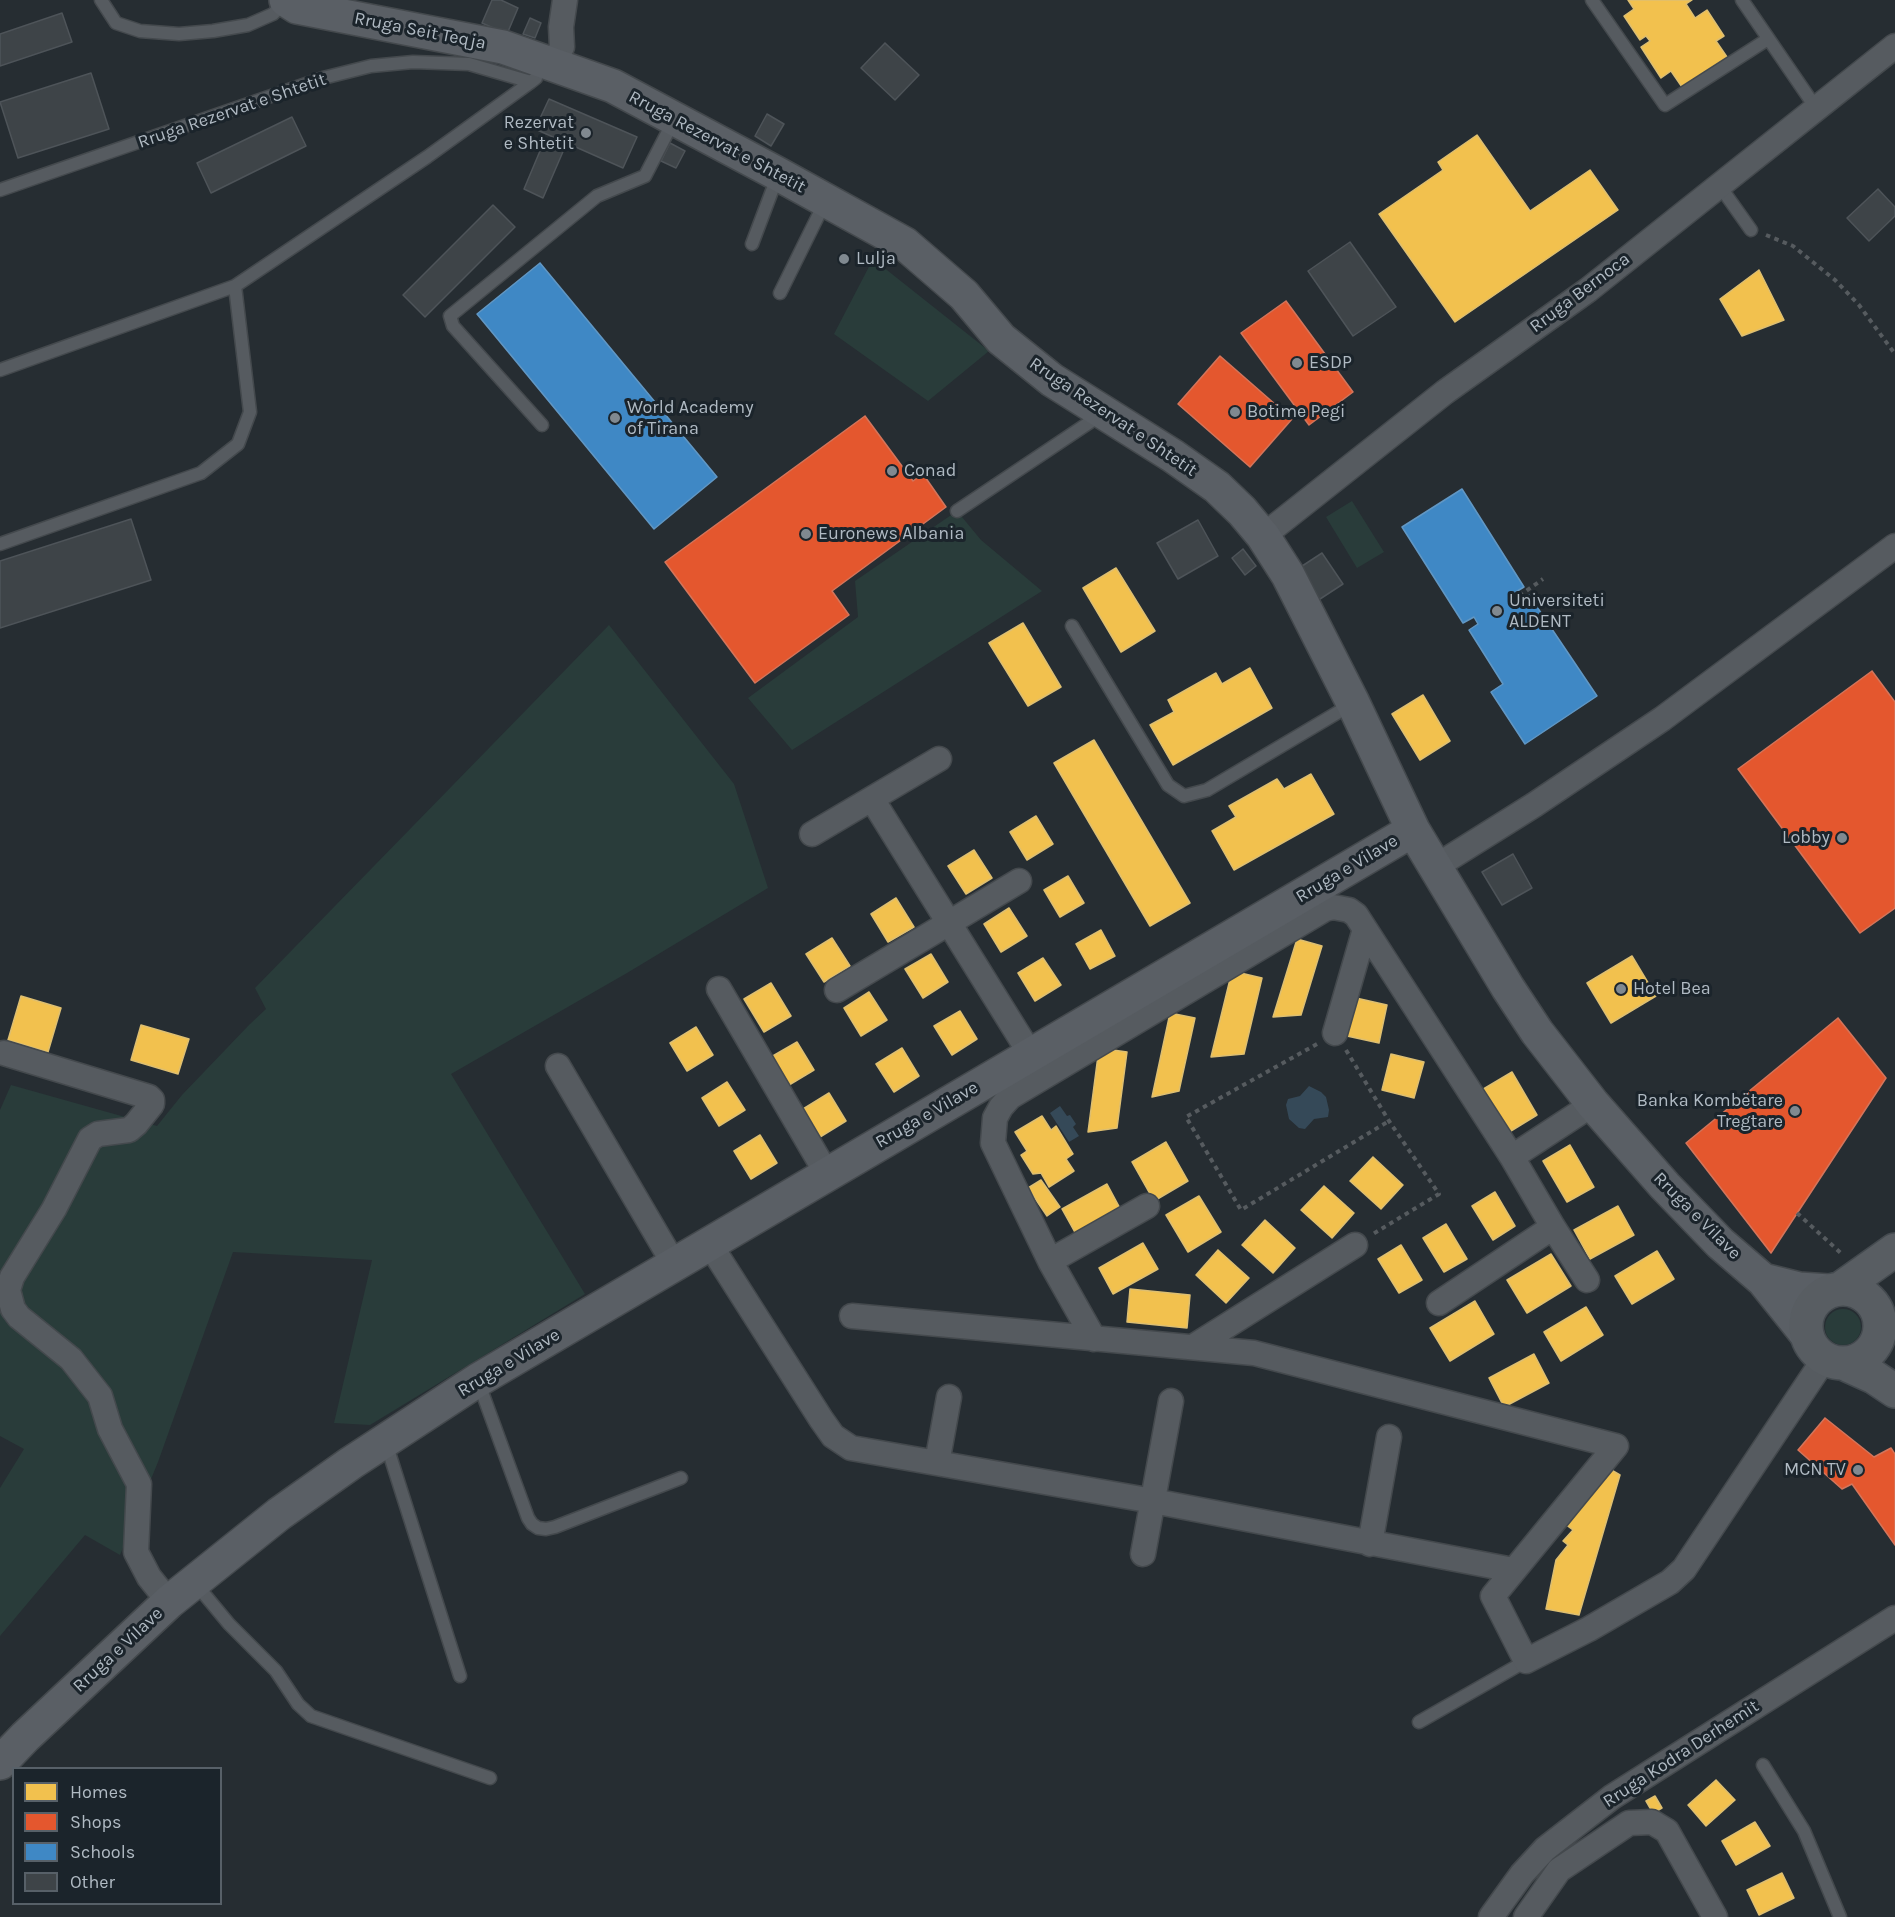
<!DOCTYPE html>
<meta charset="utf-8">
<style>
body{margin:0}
#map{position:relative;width:1895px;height:1917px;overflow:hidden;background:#262d32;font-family:Karla,sans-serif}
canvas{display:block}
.legend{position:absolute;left:12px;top:1767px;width:210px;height:138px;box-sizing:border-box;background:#1b242b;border:2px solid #576068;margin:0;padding:8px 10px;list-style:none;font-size:18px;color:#b0bac3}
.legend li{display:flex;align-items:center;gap:12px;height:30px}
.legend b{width:30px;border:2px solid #576068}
</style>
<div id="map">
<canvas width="1895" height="1917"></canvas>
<ul class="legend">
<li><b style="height:16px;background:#f2c14e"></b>Homes</li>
<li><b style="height:16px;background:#e4572e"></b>Shops</li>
<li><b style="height:16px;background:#3f88c5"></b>Schools</li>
<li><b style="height:16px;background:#3e4448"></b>Other</li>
</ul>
</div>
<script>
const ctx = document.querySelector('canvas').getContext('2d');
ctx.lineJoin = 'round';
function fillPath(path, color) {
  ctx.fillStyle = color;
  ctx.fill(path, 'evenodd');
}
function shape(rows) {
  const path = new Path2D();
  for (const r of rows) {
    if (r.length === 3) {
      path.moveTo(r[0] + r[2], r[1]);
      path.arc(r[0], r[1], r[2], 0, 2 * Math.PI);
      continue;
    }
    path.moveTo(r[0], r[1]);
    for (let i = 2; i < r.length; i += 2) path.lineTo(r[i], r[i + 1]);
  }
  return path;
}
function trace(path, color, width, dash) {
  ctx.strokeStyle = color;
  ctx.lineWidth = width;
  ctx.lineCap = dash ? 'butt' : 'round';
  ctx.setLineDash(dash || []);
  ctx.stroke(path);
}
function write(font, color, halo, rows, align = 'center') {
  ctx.font = font + ' Karla,sans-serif';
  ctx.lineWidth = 6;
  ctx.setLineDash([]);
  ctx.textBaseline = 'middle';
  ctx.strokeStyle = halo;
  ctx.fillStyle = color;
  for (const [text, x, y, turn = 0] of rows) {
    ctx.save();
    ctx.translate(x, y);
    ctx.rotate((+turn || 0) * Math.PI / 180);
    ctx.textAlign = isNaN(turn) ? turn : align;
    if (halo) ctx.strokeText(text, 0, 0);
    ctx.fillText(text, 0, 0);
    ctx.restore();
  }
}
fillPath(shape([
 [873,259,989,351,928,401,834,334],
 [1352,501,1384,552,1357,568,1326,517],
 [957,511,981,540,1042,591,792,750,748,698,858,617,855,581],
 [609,625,734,784,768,888,627,973,451,1074,585,1294,370,1425,334,1423,372,1260,233,1252,158,1462,120,1555,85,1535,0,1636,0,1488,24,1449,0,1436,0,1110,11,1085,157,1126,182,1095,249,1025,266,1009,255,988],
 [1843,1327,18]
]), '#293c3a');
fillPath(shape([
 [1309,1086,1321,1092,1326,1097,1329,1110,1328,1117,1314,1119,1305,1129,1299,1128,1289,1119,1286,1105,1288,1099,1300,1096],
 [1060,1106,1067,1116,1070,1115,1076,1124,1073,1127,1079,1136,1069,1142,1050,1113]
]), '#354958');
const homes = shape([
 [1628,0,1692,0,1686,4,1695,18,1707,10,1724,36,1716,41,1727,57,1682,87,1671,71,1661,78,1641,47,1650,41,1646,36,1640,40,1624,16,1634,9,1628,0],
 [1477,135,1530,211,1590,170,1618,210,1455,322,1379,214,1443,170,1438,162,1477,135],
 [1759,270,1784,320,1742,336,1720,299,1759,270],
 [1116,568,1155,631,1121,652,1083,588,1116,568],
 [1023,623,1061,687,1028,706,989,643,1023,623],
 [1250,668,1272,708,1173,765,1150,725,1174,712,1168,700,1216,673,1222,684,1250,668],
 [1423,695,1450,741,1420,760,1392,714,1423,695],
 [1094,740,1190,903,1150,926,1054,763,1094,740],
 [1311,774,1334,814,1234,870,1212,831,1236,817,1229,806,1277,779,1284,789,1311,774],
 [1036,816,1053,844,1027,860,1010,832,1036,816],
 [974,850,992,878,966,894,948,866,974,850],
 [1068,876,1084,903,1060,917,1044,890,1068,876],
 [896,898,914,927,888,942,871,914,896,898],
 [1009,908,1027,936,1001,952,984,924,1009,908],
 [1101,930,1115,956,1090,969,1076,944,1101,930],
 [832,938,850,966,824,982,806,954,832,938],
 [1297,939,1322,946,1301,1015,1273,1017,1297,939],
 [931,954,948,982,923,998,905,969,931,954],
 [1632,956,1656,996,1611,1023,1587,983,1632,956],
 [1043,958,1061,985,1035,1001,1018,973,1043,958],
 [1232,971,1262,978,1244,1054,1211,1057,1232,971],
 [771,983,791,1016,764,1032,744,999,771,983],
 [869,992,887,1020,861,1036,844,1008,869,992],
 [21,996,61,1008,48,1052,8,1040,21,996],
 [1356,998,1387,1005,1379,1043,1347,1036,1356,998],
 [960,1011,977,1039,952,1055,934,1026,960,1011],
 [1170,1013,1195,1018,1179,1091,1152,1097,1170,1013],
 [141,1025,189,1039,178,1074,131,1060,141,1025],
 [696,1027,713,1055,687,1071,670,1043,696,1027],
 [797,1042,814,1070,789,1085,771,1057,797,1042],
 [902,1048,919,1076,894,1092,876,1064,902,1048],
 [1099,1048,1127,1052,1117,1128,1088,1132,1099,1048],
 [1391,1054,1424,1062,1414,1098,1382,1090,1391,1054],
 [1512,1072,1537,1115,1506,1134,1480,1091,1512,1072],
 [727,1082,745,1110,719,1126,702,1098,727,1082],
 [829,1093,846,1121,820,1137,803,1109,829,1093],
 [1042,1116,1051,1130,1056,1126,1073,1154,1066,1159,1074,1171,1049,1187,1041,1173,1033,1174,1021,1155,1027,1151,1015,1132,1042,1116],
 [760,1135,777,1163,751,1179,734,1151,760,1135],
 [1166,1142,1188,1181,1154,1201,1132,1162,1166,1142],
 [1570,1145,1594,1187,1567,1202,1543,1161,1570,1145],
 [1373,1157,1403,1185,1381,1209,1350,1181,1373,1157],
 [1041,1180,1060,1207,1047,1216,1028,1188,1041,1180],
 [1107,1184,1122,1212,1077,1236,1062,1209,1107,1184],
 [1324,1186,1354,1213,1332,1238,1301,1210,1324,1186],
 [1495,1192,1515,1226,1493,1240,1472,1206,1495,1192],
 [1199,1196,1221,1232,1188,1252,1166,1215,1199,1196],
 [1618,1206,1634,1235,1590,1259,1574,1230,1618,1206],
 [1265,1220,1295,1248,1273,1273,1242,1245,1265,1220],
 [1446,1224,1467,1259,1444,1272,1423,1238,1446,1224],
 [1143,1243,1158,1269,1113,1294,1099,1268,1143,1243],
 [1401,1245,1422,1280,1399,1293,1378,1259,1401,1245],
 [1218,1250,1249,1278,1226,1303,1196,1275,1218,1250],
 [1657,1251,1674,1279,1632,1304,1615,1276,1657,1251],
 [1551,1254,1571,1286,1527,1313,1507,1280,1551,1254],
 [1130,1289,1190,1295,1187,1328,1127,1322,1130,1289],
 [1475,1301,1494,1334,1450,1361,1430,1328,1475,1301],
 [1586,1307,1603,1335,1561,1361,1544,1332,1586,1307],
 [1534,1354,1549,1383,1504,1407,1489,1378,1534,1354],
 [1608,1468,1620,1475,1579,1615,1546,1609,1556,1560,1568,1545,1563,1541,1573,1530,1565,1524,1608,1468],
 [1716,1780,1735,1800,1706,1826,1688,1805,1716,1780],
 [1655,1796,1662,1808,1653,1813,1646,1801,1655,1796],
 [1755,1822,1770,1846,1736,1865,1722,1841,1755,1822],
 [1782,1873,1794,1898,1759,1915,1747,1890,1782,1873]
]);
fillPath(homes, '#f2c14e');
trace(homes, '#debf71', 1.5);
const shops = shape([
 [1286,301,1353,392,1309,425,1241,333,1286,301],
 [1220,356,1292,419,1250,467,1178,404,1220,356],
 [865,416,913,481,923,474,946,507,832,591,849,615,755,683,665,562,865,416],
 [1872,671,1895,702,1895,908,1860,933,1738,769,1872,671],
 [1838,1018,1886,1078,1771,1253,1686,1143,1838,1018],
 [1825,1418,1874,1457,1891,1448,1895,1454,1895,1545,1852,1484,1842,1489,1798,1450,1825,1418]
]);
fillPath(shops, '#e4572e');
trace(shops, '#d4755b', 1.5);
const schools = shape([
 [540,263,717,477,654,529,477,314,540,263],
 [1462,489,1524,587,1509,596,1515,605,1529,595,1597,696,1525,744,1491,692,1503,684,1469,630,1478,624,1474,617,1463,623,1402,527,1462,489]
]);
fillPath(schools, '#3f88c5');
trace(schools, '#6197c4', 1.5);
const building = shape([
 [492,0,501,0,518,8,507,34,482,23,492,0],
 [62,13,72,42,0,66,0,34,62,13],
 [530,18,541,23,535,38,523,34,530,18],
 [885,43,919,75,895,100,861,68,885,43],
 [91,73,109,129,18,158,0,102,91,73],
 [549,99,637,137,623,168,535,129,549,99],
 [767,114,784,124,771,146,755,136,767,114],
 [292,117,306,146,211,193,197,163,292,117],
 [545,139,565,147,543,198,524,189,545,139],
 [670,143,685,151,676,168,661,161,670,143],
 [1878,189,1895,207,1895,216,1869,241,1847,218,1878,189],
 [493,205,515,227,425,317,403,295,493,205],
 [1350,242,1396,307,1353,336,1308,271,1350,242],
 [131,519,151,580,0,628,0,561,131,519],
 [1198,520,1218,556,1178,579,1157,543,1198,520],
 [1243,549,1256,566,1245,575,1232,558,1243,549],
 [1322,553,1343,584,1317,601,1296,570,1322,553],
 [1513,854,1532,888,1502,905,1482,872,1513,854]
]);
fillPath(building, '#3e4448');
trace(building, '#4e5459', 1.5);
const lane = shape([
 [101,0,116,23,140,31,179,34,213,31,248,25,273,14,285,2],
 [1592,0,1665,105,1768,39],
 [1742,0,1816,108],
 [1719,185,1751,230],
 [0,190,323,78,371,66,413,62,469,64,531,82,536,78],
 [752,244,778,175],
 [780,293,825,202],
 [0,370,235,286,427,157,531,82],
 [542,425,453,326,450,316,597,196,645,176,674,120],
 [957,511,1102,414],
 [0,544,201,473,238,444,250,412,235,286],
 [1072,626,1168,785,1184,796,1207,790,1352,704],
 [478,1381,528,1518,532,1524,538,1528,546,1529,555,1527,681,1478],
 [386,1443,460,1676],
 [195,1583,229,1624,276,1671,298,1704,311,1716,490,1778],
 [1419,1722,1526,1661],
 [1763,1765,1804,1831,1840,1917]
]);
const street = shape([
 [554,63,562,47,561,27,565,0],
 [1263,536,1445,392,1588,290,1895,46],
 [872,799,1031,1055],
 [812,834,939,759],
 [1435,867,1534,805,1662,719,1895,546],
 [719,989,827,1174],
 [837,990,1019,881],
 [1335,1033,1365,929],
 [4,1053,149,1097,152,1100,152,1104,136,1124,129,1130,98,1134,90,1139,54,1209,12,1277,8,1290,13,1309,19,1317,71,1359,100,1396,110,1429,139,1484,136,1552,149,1577,169,1602],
 [558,1066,674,1264],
 [1512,1157,1593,1104],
 [709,1243,821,1419,833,1436,851,1448,1153,1501,1513,1570],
 [1050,1261,1147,1206],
 [1439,1303,1553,1227],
 [852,1316,1254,1353,1616,1446,1493,1596,1526,1661,1589,1629,1670,1582,1684,1569,1825,1358],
 [1094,1339,1050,1261,993,1143,995,1118,1001,1107,1010,1097,1325,909,1333,907,1349,910,1356,915,1512,1157,1553,1227,1587,1280],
 [1193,1347,1355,1245],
 [937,1463,949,1397],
 [1370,1544,1389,1437],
 [1143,1554,1171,1401],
 [1491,1917,1522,1874,1545,1849,1612,1797,1895,1618],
 [1526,1917,1559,1870,1629,1823,1652,1822,1667,1831,1715,1917]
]);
const secondary = shape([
 [286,0,297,7,503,47,613,86,778,174,905,244,964,295,1001,339,1052,380,1173,456,1217,487,1242,511,1263,536,1288,575,1353,703,1413,830,1508,988,1537,1032,1593,1104,1665,1186,1720,1243,1763,1280,1807,1335],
 [1763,1280,1799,1289,1829,1291],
 [0,1763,25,1737,169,1602,279,1514,351,1463,478,1380,1413,830]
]);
const primary = shape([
 [1840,1289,1895,1250],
 [1843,1326,37],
 [1843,1363,1874,1377,1895,1391]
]);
trace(lane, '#44494d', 15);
trace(street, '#44494d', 27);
trace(secondary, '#44494d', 36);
trace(primary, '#444a4f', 36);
trace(shape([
 [1766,235,1793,246,1835,280,1859,305,1895,354],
 [1512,601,1543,579],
 [1317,1044,1186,1117,1241,1210,1389,1121],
 [1346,1050,1389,1121,1439,1194,1373,1234],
 [1797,1213,1843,1255]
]), '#565b5f', 4, [4.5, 4.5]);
trace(lane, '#565b60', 12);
trace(street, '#565b60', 24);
trace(secondary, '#5a5f65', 33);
trace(primary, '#585d62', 33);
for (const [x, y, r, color] of [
 [586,133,6,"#808990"],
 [844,259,6,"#808990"],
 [1297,363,6,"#808990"],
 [1235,412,6,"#808990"],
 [615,418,6,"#808990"],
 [892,471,6,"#808990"],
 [806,534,6,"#808990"],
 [1497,611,6,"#808990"],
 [1842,838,6,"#808990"],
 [1621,989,6,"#808990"],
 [1795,1111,6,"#808990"],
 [1858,1470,6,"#808990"]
]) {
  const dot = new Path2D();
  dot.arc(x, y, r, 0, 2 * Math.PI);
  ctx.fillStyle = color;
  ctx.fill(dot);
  trace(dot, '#1b242b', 2);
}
write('18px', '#b0bac3', '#1b242b', [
 ["Rruga Seit Teqja",420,31,11],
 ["Rruga Rezervat e Shtetit",232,111,-19],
 ["Rruga Rezervat e Shtetit",717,142,28],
 ["Rruga Bernoca",1580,293,-37],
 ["Rruga Rezervat e Shtetit",1113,417,34],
 ["Rruga e Vilave",1347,869,-31],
 ["Rruga e Vilave",927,1115,-30],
 ["Rruga e Vilave",1697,1216,45],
 ["Rruga e Vilave",509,1363,-31],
 ["Rruga e Vilave",118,1650,-43],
 ["Rruga Kodra Derhemit",1681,1754,-33]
]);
write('18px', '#b0bac3', '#1b242b', [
 ["Rezervat",574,123,"right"],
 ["e Shtetit",574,144,"right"],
 ["Lulja",856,259],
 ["ESDP",1309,363],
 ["World Academy",627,408],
 ["of Tirana",627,429],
 ["Botime Pegi",1247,412],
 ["Conad",904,471],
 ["Euronews Albania",818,534],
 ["Universiteti",1509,601],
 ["ALDENT",1509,622],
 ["Lobby",1830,838,"right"],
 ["Hotel Bea",1633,989],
 ["Banka Kombëtare",1783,1101,"right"],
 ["Tregtare",1783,1122,"right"],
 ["MCN TV",1846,1470,"right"]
], 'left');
</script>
